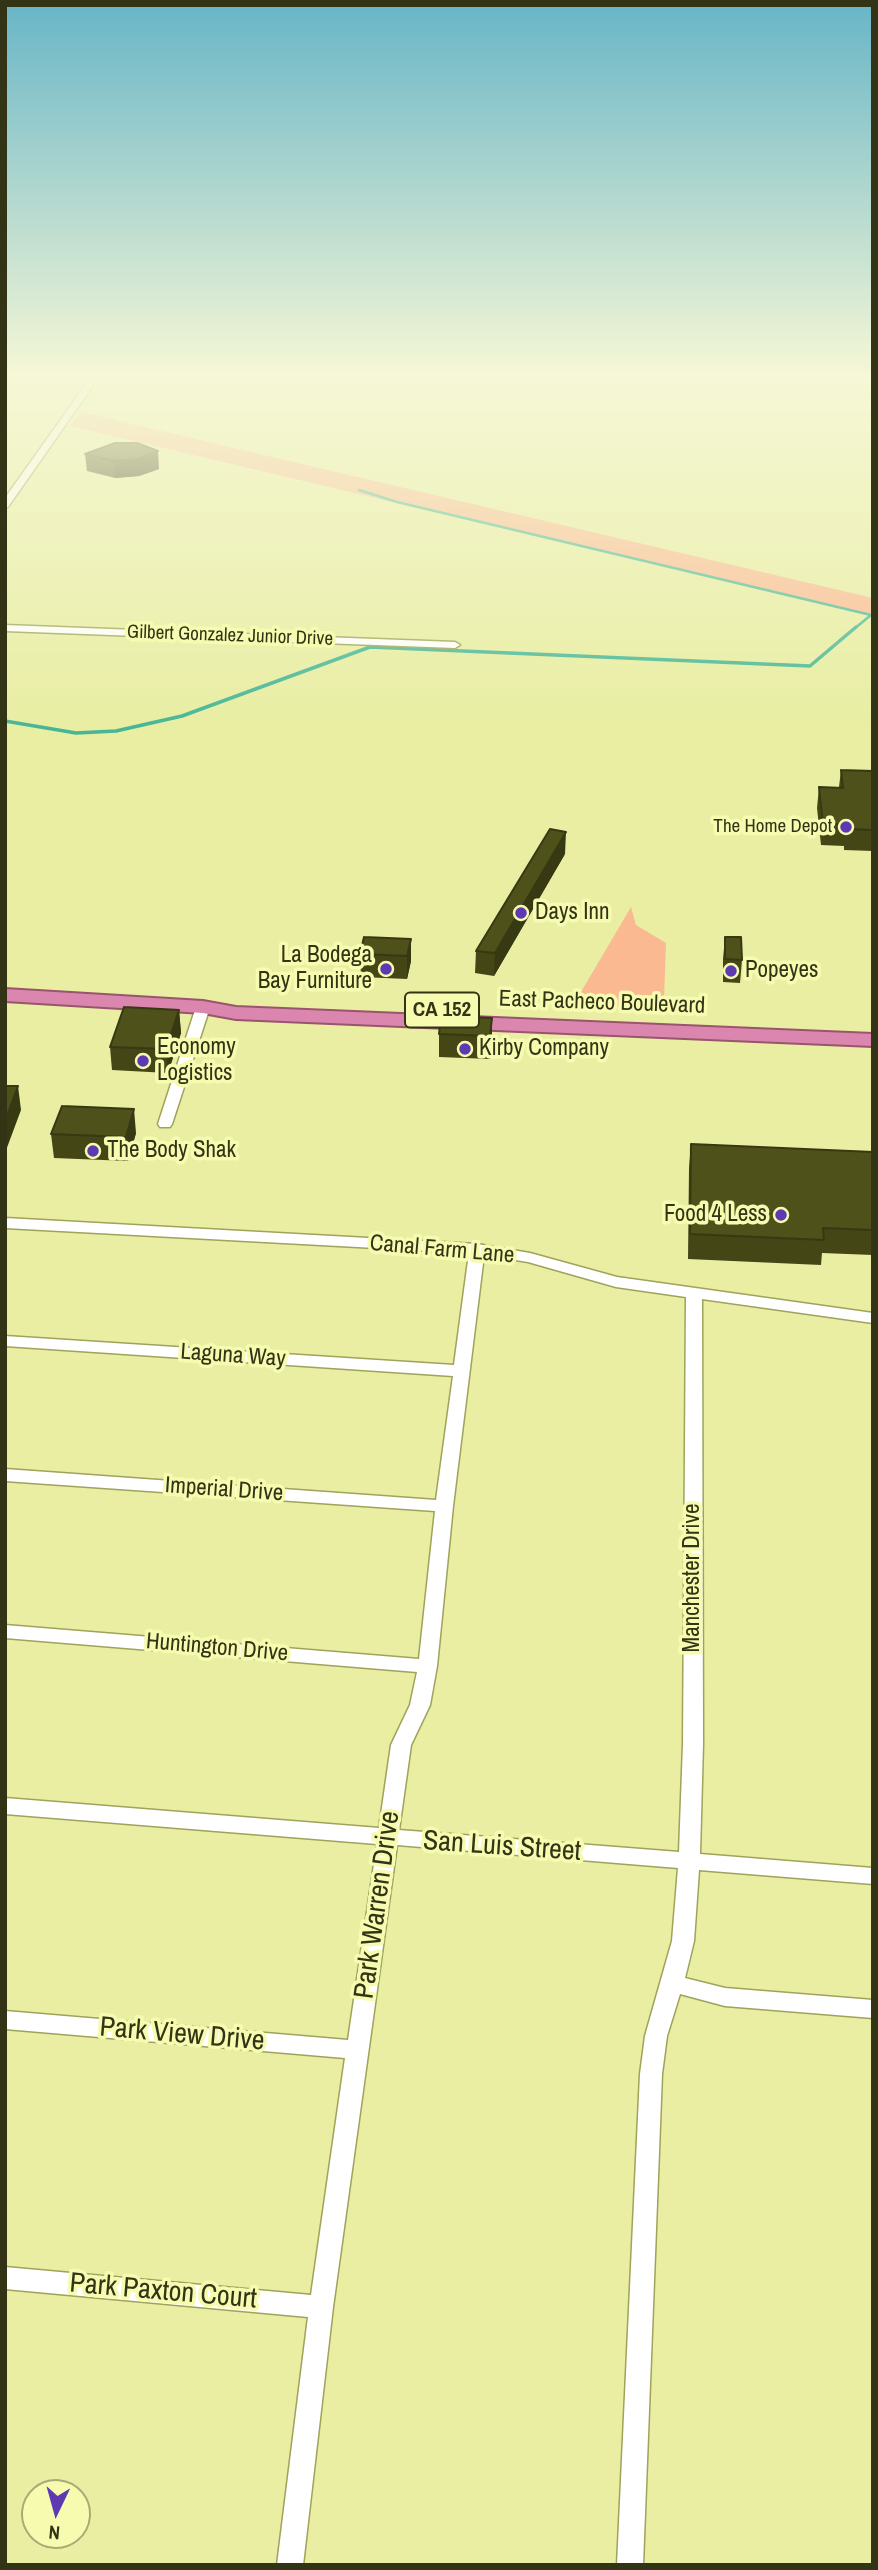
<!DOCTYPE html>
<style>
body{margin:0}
#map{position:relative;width:878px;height:2570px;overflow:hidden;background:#e9eea3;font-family:"Archivo Narrow",sans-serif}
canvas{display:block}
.frame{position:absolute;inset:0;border:7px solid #323415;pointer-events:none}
.north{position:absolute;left:21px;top:2479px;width:70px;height:70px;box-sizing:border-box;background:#f6fbb0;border:2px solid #a8ab72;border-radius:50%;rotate:185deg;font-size:19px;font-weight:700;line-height:28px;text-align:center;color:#323415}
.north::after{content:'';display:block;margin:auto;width:24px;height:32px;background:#5e3ab2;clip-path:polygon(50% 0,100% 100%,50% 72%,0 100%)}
</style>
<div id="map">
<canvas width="878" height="2570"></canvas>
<div class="frame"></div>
<div class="north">N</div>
</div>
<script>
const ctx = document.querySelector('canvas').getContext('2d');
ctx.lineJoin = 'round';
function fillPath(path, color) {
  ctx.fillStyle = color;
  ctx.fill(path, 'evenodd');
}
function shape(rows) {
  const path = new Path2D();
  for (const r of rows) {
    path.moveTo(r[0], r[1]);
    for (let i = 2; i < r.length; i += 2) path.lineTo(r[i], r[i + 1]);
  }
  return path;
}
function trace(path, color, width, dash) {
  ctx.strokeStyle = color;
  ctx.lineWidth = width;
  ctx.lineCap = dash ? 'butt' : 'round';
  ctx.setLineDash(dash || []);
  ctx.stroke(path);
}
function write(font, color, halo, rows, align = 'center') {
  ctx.font = font + ' "Archivo Narrow",sans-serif';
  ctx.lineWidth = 7;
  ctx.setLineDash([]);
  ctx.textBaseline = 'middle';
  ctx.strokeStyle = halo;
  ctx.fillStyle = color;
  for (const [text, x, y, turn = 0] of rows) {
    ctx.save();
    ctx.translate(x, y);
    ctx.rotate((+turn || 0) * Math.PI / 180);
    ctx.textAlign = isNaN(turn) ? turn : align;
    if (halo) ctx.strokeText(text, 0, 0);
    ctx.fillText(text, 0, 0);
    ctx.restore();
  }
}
fillPath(shape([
 [81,412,873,598,873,615,70,426],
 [631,907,636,925,666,943,664,1000,655,1005,571,1009]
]), '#fbb992');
trace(shape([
 [359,490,397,502,871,615,854,629]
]), '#46b696', 2.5);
trace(shape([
 [5,721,76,733,116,731,182,716,370,647,810,666,856,627]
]), '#46b696', 3.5);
const minor = shape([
 [96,370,104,370,8,507,5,508,5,498,96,370],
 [5,625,455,642,460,645,455,648,5,631,5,625],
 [203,1003,210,1007,172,1124,170,1127,160,1127,158,1124,196,1007,203,1003],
 [5,1218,477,1244,530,1253,617,1277,873,1313,873,1323,702,1299,703,1744,700,1854,873,1868,873,1884,699,1870,694,1941,685,1978,725,1988,873,2000,873,2018,725,2006,680,1994,667,2036,662,2074,643,2565,617,2565,640,2074,645,2036,672,1941,678,1868,397,1845,333,2307,303,2565,277,2565,308,2317,5,2289,5,2267,311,2295,345,2058,5,2029,5,2011,348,2040,377,1844,5,1814,5,1798,379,1828,391,1745,410,1705,417,1672,5,1638,5,1625,419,1659,435,1511,5,1481,5,1469,436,1500,453,1376,5,1346,5,1336,454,1365,469,1253,5,1228,5,1218],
 [484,1255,528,1262,616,1287,686,1297,683,1744,679,1852,399,1830,411,1745,430,1705,437,1666,453,1506,484,1255]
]);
const trunk = shape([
 [5,989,203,1001,236,1007,873,1034,873,1046,236,1019,203,1013,5,1001,5,989]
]);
trace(minor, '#9fa35b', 3);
trace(trunk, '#99556b', 4);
fillPath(minor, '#fff');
fillPath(trunk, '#da86ae');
fillPath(shape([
 [85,454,159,469,139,476,115,478,87,471],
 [841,770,873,771,873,851,844,850,844,846,821,845,817,808,819,787,839,787],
 [565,854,494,976,475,973,476,951],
 [725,937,742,960,740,983,723,982,723,959],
 [411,939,411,961,407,979,361,977,360,954],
 [179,1010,181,1033,168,1073,112,1070,110,1047],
 [492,1018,492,1041,490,1059,439,1057,439,1034],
 [136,1133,128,1161,54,1158,51,1134],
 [691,1144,873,1152,873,1255,822,1253,821,1265,688,1259,689,1168]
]), '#444616');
fillPath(shape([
 [158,451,159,469,139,476,115,478,114,461],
 [566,832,565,854,494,976,495,953],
 [411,939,411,961,407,979,407,956],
 [179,1010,181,1033,168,1073,166,1049],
 [492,1018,492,1041,490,1059,490,1036],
 [18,1086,21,1110,5,1153,5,1121],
 [134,1109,136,1133,128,1161,126,1137]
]), '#373912');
const building = shape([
 [115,443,137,443,158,451,138,459,114,461,85,454,115,443],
 [841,770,873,771,873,830,846,829,846,824,823,824,819,787,843,788,841,770],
 [550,829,566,832,495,953,476,951,550,829],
 [364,937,411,939,407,956,360,954,364,937],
 [725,937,741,937,742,960,725,959,725,937],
 [124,1007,179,1010,166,1049,110,1047,124,1007],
 [441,1016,492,1018,490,1036,439,1034,441,1016],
 [5,1086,18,1086,5,1121,5,1086],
 [62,1106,134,1109,126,1137,51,1134,62,1106],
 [691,1144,873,1152,873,1230,823,1228,824,1240,690,1234,691,1144]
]);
fillPath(building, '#4f511a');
trace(building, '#373912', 2);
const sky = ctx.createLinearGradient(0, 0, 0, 730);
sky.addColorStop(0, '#67b5c7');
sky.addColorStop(0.51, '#f5f7d6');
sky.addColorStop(1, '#f5f7d600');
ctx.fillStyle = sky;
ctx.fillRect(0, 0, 878, 730);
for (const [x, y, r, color] of [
 [846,827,7,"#5e3ab2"],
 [521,913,7,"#5e3ab2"],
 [386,969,7,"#5e3ab2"],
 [731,971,7,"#5e3ab2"],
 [465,1049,7,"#5e3ab2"],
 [143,1061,7,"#5e3ab2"],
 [93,1151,7,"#5e3ab2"],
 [781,1215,7,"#5e3ab2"]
]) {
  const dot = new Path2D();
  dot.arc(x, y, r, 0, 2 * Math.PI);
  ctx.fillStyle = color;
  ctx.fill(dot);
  trace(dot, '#f6fbb0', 2.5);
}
write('19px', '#323415', '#f6fbb0', [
 ["Gilbert Gonzalez Junior Drive",230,636,2]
]);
write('19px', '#323415', '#f6fbb0', [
 ["The Home Depot",832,827]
], 'right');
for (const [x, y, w] of [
 [442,1010,74]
]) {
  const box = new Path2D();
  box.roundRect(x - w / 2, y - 17.5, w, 35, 5);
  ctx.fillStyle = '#f6fbb0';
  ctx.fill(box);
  trace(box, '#323415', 2);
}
write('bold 21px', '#323415', null, [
 ["CA 152",442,1010]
]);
write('23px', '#323415', '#f6fbb0', [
 ["Days Inn",535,913],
 ["La Bodega",372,956,"right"],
 ["Bay Furniture",372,982,"right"],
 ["Popeyes",745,971],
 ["Economy",157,1048],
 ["Logistics",157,1074],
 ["Kirby Company",479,1049],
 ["The Body Shak",107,1151],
 ["Food 4 Less",767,1215,"right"]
], 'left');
write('23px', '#323415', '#f6fbb0', [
 ["East Pacheco Boulevard",602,1003,2],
 ["Canal Farm Lane",442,1250,5],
 ["Laguna Way",233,1356,4],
 ["Imperial Drive",224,1490,4],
 ["Manchester Drive",693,1578,-90],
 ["Huntington Drive",217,1648,5]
]);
write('28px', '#323415', '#f6fbb0', [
 ["San Luis Street",502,1847,4],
 ["Park Warren Drive",378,1905,-82],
 ["Park View Drive",182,2035,5],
 ["Park Paxton Court",163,2292,5]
]);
</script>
